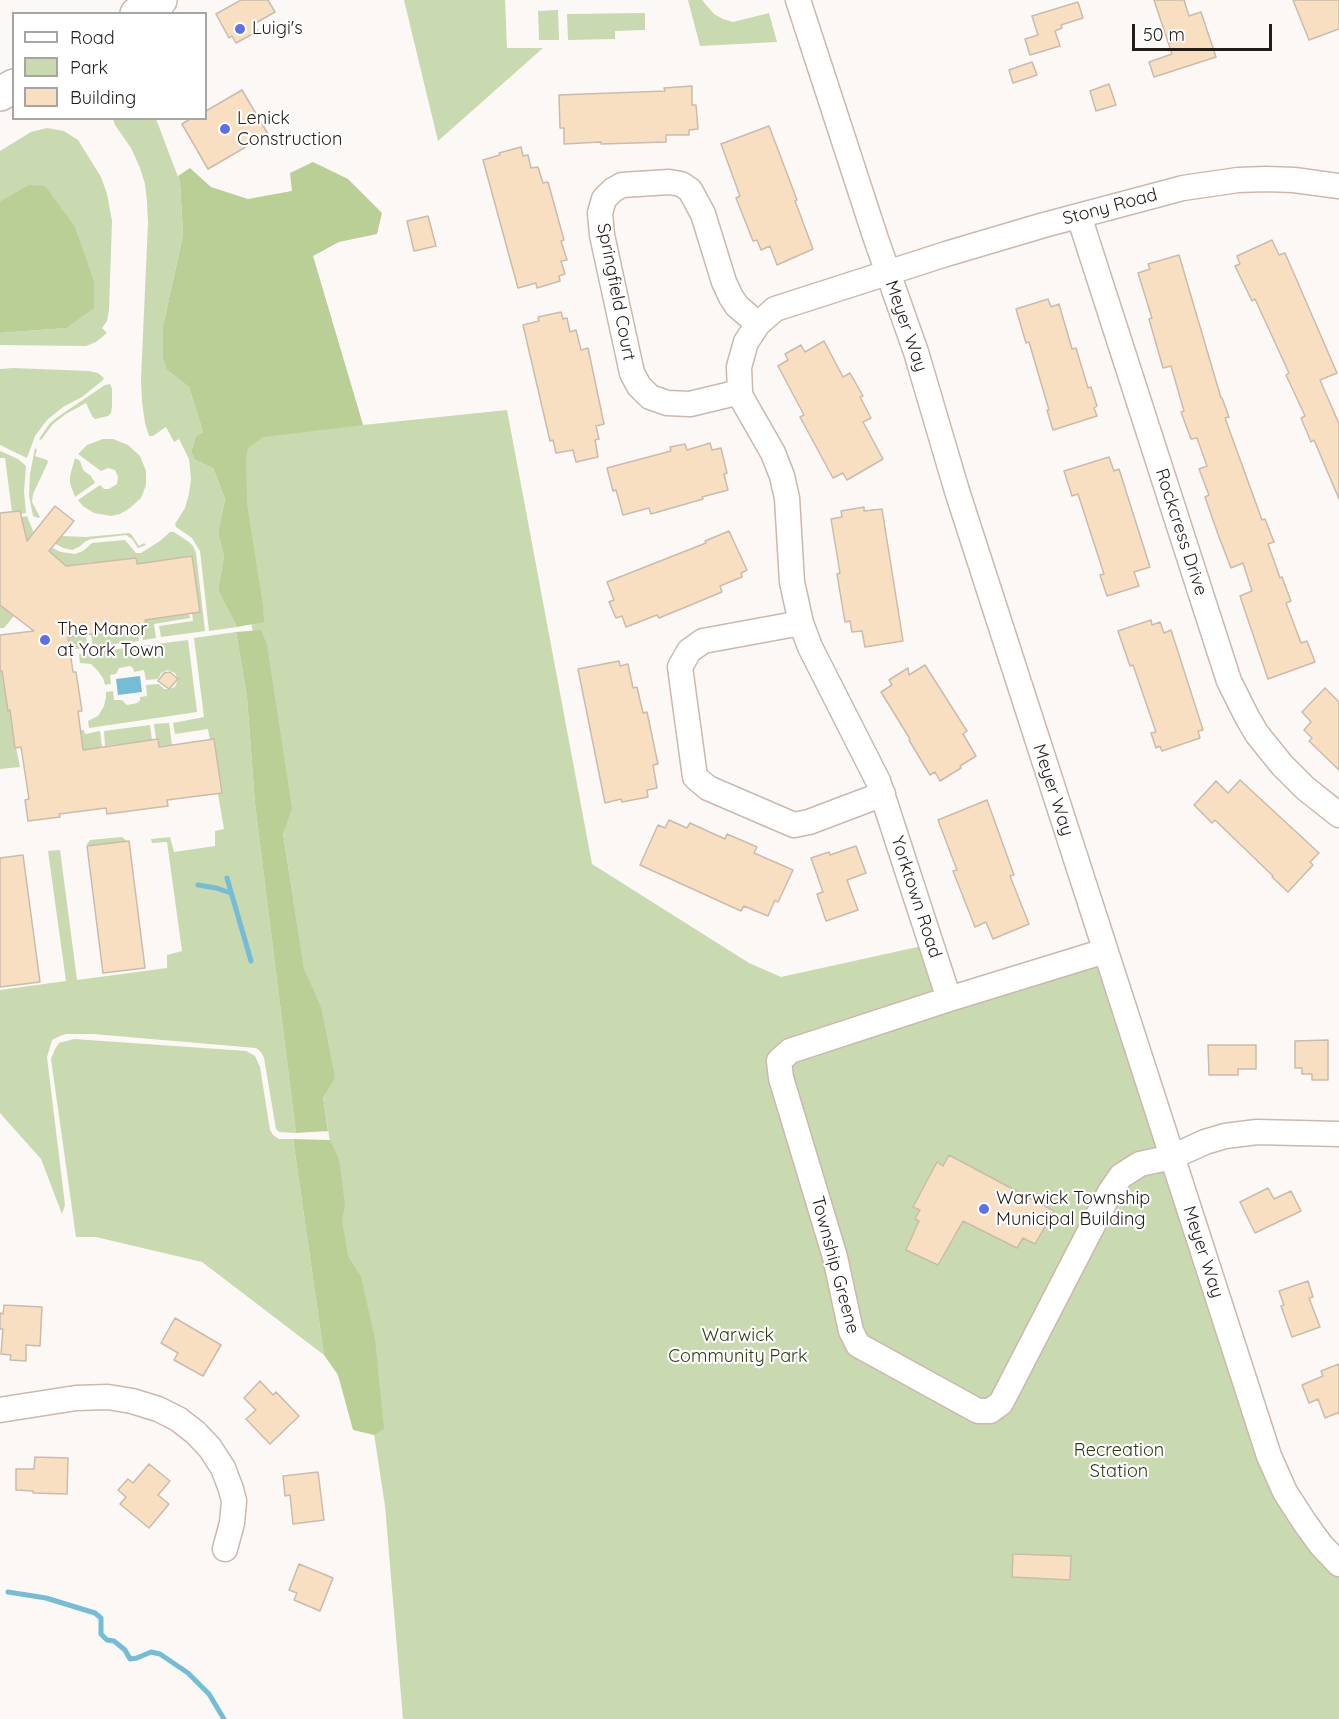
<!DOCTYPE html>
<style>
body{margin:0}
#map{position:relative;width:1339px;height:1719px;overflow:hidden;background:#fcf8f6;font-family:Quicksand,sans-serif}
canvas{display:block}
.legend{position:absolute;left:12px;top:12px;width:195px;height:108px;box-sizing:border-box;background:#fff;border:2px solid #a7a4a3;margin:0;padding:8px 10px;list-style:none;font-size:18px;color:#231c18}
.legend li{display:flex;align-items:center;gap:12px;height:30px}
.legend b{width:30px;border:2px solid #a7a4a3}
.scale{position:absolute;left:1132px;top:24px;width:140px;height:27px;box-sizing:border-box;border:3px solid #231c18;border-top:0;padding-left:8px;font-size:18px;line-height:21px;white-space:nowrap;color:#231c18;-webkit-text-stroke:4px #fff;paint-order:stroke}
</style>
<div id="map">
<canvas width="1339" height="1719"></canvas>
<ul class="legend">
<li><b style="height:8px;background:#fff"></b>Road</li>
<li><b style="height:16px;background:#c9d9b0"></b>Park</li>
<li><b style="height:16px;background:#f9dfc2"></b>Building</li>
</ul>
<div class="scale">50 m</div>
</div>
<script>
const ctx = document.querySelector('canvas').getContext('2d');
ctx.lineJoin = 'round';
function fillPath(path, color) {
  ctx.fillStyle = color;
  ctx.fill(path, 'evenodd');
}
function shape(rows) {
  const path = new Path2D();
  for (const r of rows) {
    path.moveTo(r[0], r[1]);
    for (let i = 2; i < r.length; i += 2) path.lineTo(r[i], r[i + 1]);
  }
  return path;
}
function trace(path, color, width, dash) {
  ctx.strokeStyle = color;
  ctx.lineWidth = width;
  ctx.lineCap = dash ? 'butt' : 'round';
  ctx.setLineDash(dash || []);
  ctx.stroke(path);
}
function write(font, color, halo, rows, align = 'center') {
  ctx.font = font + ' Quicksand,sans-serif';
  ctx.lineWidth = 4.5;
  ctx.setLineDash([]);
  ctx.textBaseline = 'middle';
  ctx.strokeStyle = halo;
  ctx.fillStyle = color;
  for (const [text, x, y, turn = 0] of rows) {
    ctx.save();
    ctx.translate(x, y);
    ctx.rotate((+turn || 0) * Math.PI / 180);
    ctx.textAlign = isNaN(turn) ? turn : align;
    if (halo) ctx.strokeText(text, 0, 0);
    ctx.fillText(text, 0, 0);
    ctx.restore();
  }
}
fillPath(shape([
 [404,0,505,0,507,48,543,48,438,141],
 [688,0,702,0,714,14,723,19,733,22,769,13,777,42,700,46],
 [558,10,559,40,539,40,538,11],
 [645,13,645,30,615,31,615,39,568,40,567,14],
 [113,119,156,119,180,182,183,235,163,326,167,370,189,387,203,432,196,436,191,452,195,460,213,468,225,499,218,533,224,556,218,590,237,627,209,631,200,551,192,538,176,527,175,524,185,508,189,494,191,479,189,459,179,439,174,442,166,427,153,436,149,436,145,423,142,402,141,379,148,223,147,202,145,184,140,168,131,148,115,125],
 [47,128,64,131,78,140,101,177,107,194,112,221,109,310,107,321,102,328,107,333,96,342,86,346,0,345,0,333,66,328,28,185,0,201,0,151,31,132],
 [293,191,363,425,507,410,592,864,749,963,781,977,931,944,949,999,1105,951,1269,1456,1339,1560,1339,1719,403,1719,385,1506,189,211],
 [13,368,89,371,98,373,104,378,102,381,82,397,63,407,47,420,35,436,27,458,0,445,0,369],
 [110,384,112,389,112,406,111,413,108,416,95,419,92,416,86,403,66,414,53,424,41,440,39,439,50,423,59,416,105,385],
 [103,439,113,439,128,445,140,456,146,471,146,485,141,498,130,508,120,514,111,516,94,513,83,506,78,500,100,485,104,489,109,489,117,484,118,477,115,470,108,468,101,471,78,454,87,445],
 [35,448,37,450,35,456,47,460,48,462,33,494,32,502,40,517,38,518,33,516,29,496,30,474],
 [0,451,18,459,26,466,24,492,26,513,21,514,20,511,12,512,5,458,0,458],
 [75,458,80,461,83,470,91,476,95,483,75,497,70,483,70,476],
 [27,516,33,531,38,539,34,545,24,537,21,517],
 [170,532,174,532,189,542,193,546,196,553,205,631,161,637,159,626,193,621,192,613,199,612,192,556,137,564,135,558,117,560,95,571,93,562,75,565,75,572,48,556,46,545,61,552,75,554,83,551,92,543,125,540,136,553,141,553,160,541],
 [129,533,131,534,139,546,144,543,146,545,138,548,132,539,126,535,91,539,86,541,79,547,72,550,63,548,50,541,59,539,62,536,86,537],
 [0,605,14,616,4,628,0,628],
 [189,614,190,618,154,624,156,638,143,640,141,628,147,627,145,620],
 [121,623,123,631,137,629,139,641,93,647,91,634,105,632,104,625],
 [59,630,86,635,88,648,74,649,71,654,63,655],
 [236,632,247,697,255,804,296,1133,279,1132,276,1129,264,1058,261,1052,256,1048,93,1034,66,1034,60,1036,52,1040,47,1057,65,1205,62,1214,41,1159,0,1113,0,990,66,981,48,851,60,850,77,980,167,968,167,955,182,951,167,842,152,843,151,839,170,837,174,852,215,846,215,831,224,829,218,794,221,793,214,739,210,740,208,729,175,734,173,723,204,717,194,638],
 [188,640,197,712,89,728,88,721,98,716,104,706,106,697,106,692,113,691,114,700,122,700,127,705,138,703,140,700,140,697,147,696,146,685,159,684,164,689,169,689,175,687,178,680,175,673,168,670,161,673,158,679,146,680,144,670,134,672,133,668,130,666,119,668,116,674,110,675,111,684,105,685,103,678,98,671,91,664,80,663,79,654],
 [0,671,2,671,3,683,11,682,5,691,8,710,15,709,13,732,20,767,0,769],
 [169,723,172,745,159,746,158,739,156,739,154,724],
 [150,725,152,740,141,741,142,749,119,752,118,744,105,746,104,731],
 [80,730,84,730,85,734,100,731,102,746,100,747,101,754,76,758,72,731],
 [122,837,127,841,88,846,87,844,90,840],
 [74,1039,246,1051,255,1056,260,1067,270,1130,273,1135,279,1139,293,1139,324,1355,202,1262,96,1237,76,1237,51,1059,55,1049,59,1043]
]), '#c9d9b0');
fillPath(shape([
 [313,162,348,179,382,213,377,234,339,242,313,256,363,425,263,437,248,448,246,459,247,504,263,606,264,622,237,627,218,590,224,556,218,533,225,499,213,468,195,460,191,452,196,436,203,432,189,387,167,370,163,357,163,326,183,235,180,182,178,176,190,168,211,187,248,199,292,191,290,173],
 [28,185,45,186,75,227,94,282,94,308,66,328,0,333,0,201],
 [261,630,267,645,292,809,283,833,304,969,321,1007,335,1078,323,1097,328,1131,296,1133,255,804,247,697,236,632],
 [293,1139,330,1140,339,1159,345,1205,342,1220,348,1256,361,1277,375,1339,384,1429,374,1435,353,1430,338,1375,324,1355]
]), '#bacf96');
fillPath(shape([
 [140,676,142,692,118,695,116,679]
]), '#75bcd6');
trace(shape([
 [227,878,251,961],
 [198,885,216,888,231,893],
 [8,1592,46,1598,95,1613,101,1618,101,1634,107,1640,114,1641,125,1650,130,1659,137,1658,151,1652,160,1654,188,1673,209,1694,224,1719]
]), '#75bcd6', 5);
const building = shape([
 [241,0,268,0,275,12,254,24,258,31,236,43,232,36,229,38,216,14,241,0],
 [1154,0,1184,0,1189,16,1201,12,1216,57,1154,77,1149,62,1172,54,1154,0],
 [1293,0,1339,0,1339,29,1309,40,1293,0],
 [1078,2,1083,18,1061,25,1062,28,1055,31,1060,46,1030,55,1025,39,1038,35,1032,16,1078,2],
 [1032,62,1037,75,1013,83,1009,70,1032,62],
 [1109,84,1116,105,1096,111,1090,91,1109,84],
 [692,86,692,105,696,105,698,129,689,130,689,135,666,135,666,142,601,144,601,142,564,144,564,128,560,128,559,95,665,91,664,88,692,86],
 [242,90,268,134,208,169,182,124,192,118,206,118,206,111,242,90],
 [769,126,797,200,795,201,813,249,777,265,770,246,761,250,757,240,753,241,736,198,740,196,721,144,769,126],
 [521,147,523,156,528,155,531,168,538,167,543,183,548,182,564,240,561,241,567,260,561,261,565,274,559,276,560,281,537,288,536,283,518,288,483,160,500,155,499,153,521,147],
 [428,216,436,246,414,251,407,221,428,216],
 [1272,240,1279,255,1285,253,1337,373,1320,380,1339,424,1339,499,1314,440,1311,442,1301,418,1305,416,1286,375,1289,373,1255,299,1252,301,1235,266,1240,264,1237,256,1272,240],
 [1179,255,1221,398,1222,398,1229,417,1225,418,1262,520,1265,519,1274,542,1268,544,1280,578,1282,577,1291,601,1286,603,1301,643,1307,641,1315,662,1268,679,1240,596,1252,591,1243,563,1231,568,1219,537,1205,497,1209,495,1199,469,1207,466,1197,438,1191,439,1181,412,1184,411,1171,366,1163,368,1149,319,1152,318,1138,273,1150,269,1148,264,1179,255],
 [1048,299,1051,307,1059,304,1072,349,1076,348,1088,388,1091,387,1097,406,1094,408,1097,416,1053,430,1047,410,1049,410,1029,342,1026,343,1016,309,1048,299],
 [561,312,563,319,567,318,570,332,576,330,581,350,588,348,604,424,596,426,599,439,595,440,598,457,576,462,573,450,556,453,553,440,550,441,523,325,539,321,538,317,561,312],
 [824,341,843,377,850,373,863,396,860,397,871,418,863,422,883,459,847,480,843,473,833,478,800,417,804,415,778,366,788,360,785,354,801,345,805,352,824,341],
 [710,443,712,450,721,448,727,473,724,474,728,490,702,497,703,499,651,514,649,508,623,515,616,490,613,491,607,468,671,451,670,447,685,444,687,450,710,443],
 [1109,457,1114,471,1119,469,1150,567,1134,572,1139,586,1107,596,1100,575,1104,574,1078,494,1072,496,1064,471,1109,457],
 [55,506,74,521,49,551,66,566,136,558,137,564,192,556,200,612,145,620,147,627,68,637,73,672,76,672,82,711,78,711,83,750,158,739,159,747,214,739,222,793,167,800,168,806,107,814,106,808,59,814,60,817,28,821,25,800,29,799,21,747,15,748,10,710,8,711,2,671,0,671,0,635,34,631,0,605,0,513,20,511,27,541,55,506],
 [864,507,864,511,882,509,903,641,865,647,862,631,852,632,850,621,845,622,837,574,840,573,831,519,842,517,841,511,864,507],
 [729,531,747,570,741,573,742,577,720,586,722,592,659,618,657,615,626,627,622,616,616,618,609,602,614,600,607,582,706,543,705,541,729,531],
 [1151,620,1152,625,1160,622,1164,633,1171,630,1203,730,1198,731,1200,738,1162,751,1160,746,1156,748,1151,733,1156,732,1133,665,1130,666,1118,631,1151,620],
 [619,661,620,666,628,664,633,688,637,687,643,713,647,712,658,764,653,765,657,788,647,790,648,797,622,802,621,799,605,803,578,669,619,661],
 [925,665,967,731,963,734,976,756,960,766,961,768,940,781,935,772,930,775,909,740,910,739,881,692,892,685,889,680,908,668,909,675,925,665],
 [170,672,178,679,169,689,158,681,164,673,170,672],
 [1325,688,1339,702,1339,770,1309,741,1312,738,1304,730,1311,722,1302,712,1325,688],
 [1240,780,1319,853,1310,862,1313,865,1288,892,1272,877,1273,876,1215,820,1212,823,1194,805,1216,781,1228,793,1240,780],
 [987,800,1014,875,1010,876,1029,924,993,939,986,922,975,927,953,871,957,870,938,820,987,800],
 [669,820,687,828,690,823,725,839,727,834,757,847,754,853,793,870,778,902,775,900,768,916,744,906,741,911,640,865,658,825,665,828,669,820],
 [129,841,145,968,103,973,87,846,129,841],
 [856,846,866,873,847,880,858,910,826,921,817,894,823,892,811,858,829,852,830,855,856,846],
 [23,855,40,982,0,987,0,858,23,855],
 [1328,1040,1328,1080,1312,1080,1312,1074,1302,1074,1302,1068,1295,1068,1295,1041,1328,1040],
 [1208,1045,1256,1045,1256,1069,1238,1069,1238,1075,1209,1075,1208,1045],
 [949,1155,1054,1211,1035,1244,1023,1238,1017,1248,963,1221,938,1265,906,1250,919,1221,915,1219,920,1210,913,1207,937,1162,943,1166,949,1155],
 [1268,1188,1274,1199,1291,1191,1301,1211,1255,1233,1240,1202,1268,1188],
 [1308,1281,1313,1297,1309,1298,1320,1327,1292,1337,1281,1306,1284,1305,1279,1291,1308,1281],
 [4,1305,42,1307,40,1346,26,1345,26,1361,10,1360,11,1355,1,1354,3,1329,0,1329,0,1313,3,1314,4,1305],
 [175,1318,221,1345,203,1376,174,1360,178,1353,161,1343,175,1318],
 [1339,1364,1339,1414,1337,1413,1325,1418,1318,1399,1309,1403,1302,1385,1323,1376,1321,1371,1339,1364],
 [260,1381,273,1395,276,1392,299,1416,270,1444,246,1419,256,1410,244,1398,260,1381],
 [35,1457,68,1458,67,1494,33,1493,33,1491,16,1490,16,1469,34,1469,35,1457],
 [149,1464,170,1481,158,1495,169,1504,149,1528,120,1504,126,1497,118,1490,128,1479,133,1483,149,1464],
 [318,1472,324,1520,293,1524,290,1495,285,1496,283,1476,318,1472],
 [1013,1554,1071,1556,1070,1580,1012,1577,1013,1554],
 [299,1564,333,1578,320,1611,294,1600,297,1593,289,1590,299,1564]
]);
fillPath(building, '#f9dfc2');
trace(building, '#cabcac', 1.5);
const minor = shape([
 [798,0,876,239,916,352,957,491,1269,1456,1285,1492,1305,1523,1321,1545,1339,1564],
 [1079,216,1229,681,1247,717,1257,734,1282,765,1305,788,1339,815],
 [740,392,690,404,667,403,650,397,639,386,632,373,602,235,600,213,604,199,613,190,622,185,669,182,681,184,690,190,703,214,724,282,731,297,737,306,758,324],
 [801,623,703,641,689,651,680,667,695,777,708,788,794,825,809,822,883,794],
 [1105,951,949,999,790,1051,779,1061,781,1078,835,1257,851,1331,858,1345,978,1411,990,1411,1001,1403,1110,1192,1121,1176,1140,1164,1172,1157,1205,1142,1225,1136,1257,1132,1339,1134],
 [949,999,878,781,810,647,801,623,792,582,787,498,782,476,773,453,741,397,740,392,739,367,746,342,758,324,775,309,946,254,1044,225,1183,188,1238,180,1266,179,1294,180,1339,186],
 [0,1410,76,1398,108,1397,132,1401,158,1409,178,1419,196,1433,210,1448,223,1468,231,1489,234,1501,232,1523,225,1549]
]);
const highway = shape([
 [137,14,160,0],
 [0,94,14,86]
]);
trace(minor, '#ccb8ac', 27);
trace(highway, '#ccb8ac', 36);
trace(minor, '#fff', 24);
trace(highway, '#fff', 33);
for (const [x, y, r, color] of [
 [240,29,6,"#5d70e8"],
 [225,129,6,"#5d70e8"],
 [45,640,6,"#5d70e8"],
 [984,1209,6,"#5d70e8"]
]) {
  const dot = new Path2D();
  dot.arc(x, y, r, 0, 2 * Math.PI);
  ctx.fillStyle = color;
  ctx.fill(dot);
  trace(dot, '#fff', 2);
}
write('18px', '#231c18', '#fff', [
 ["Luigi's",252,29],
 ["Lenick",237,119],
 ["Construction",237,140],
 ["The Manor",57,630],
 ["at York Town",57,651],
 ["Warwick Township",996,1199],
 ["Municipal Building",996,1220]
], 'left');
write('18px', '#231c18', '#fff', [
 ["Stony Road",1110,207,-15],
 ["Springfield Court",616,292,79],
 ["Meyer Way",906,326,71],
 ["Rockcress Drive",1181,532,72],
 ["Meyer Way",1053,790,72],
 ["Yorktown Road",916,897,72],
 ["Meyer Way",1203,1252,72],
 ["Township Greene",835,1265,75]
]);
write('18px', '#2e3b11', '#fff', [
 ["Warwick",738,1336],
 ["Community Park",738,1357],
 ["Recreation",1119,1451],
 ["Station",1119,1472]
]);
</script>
